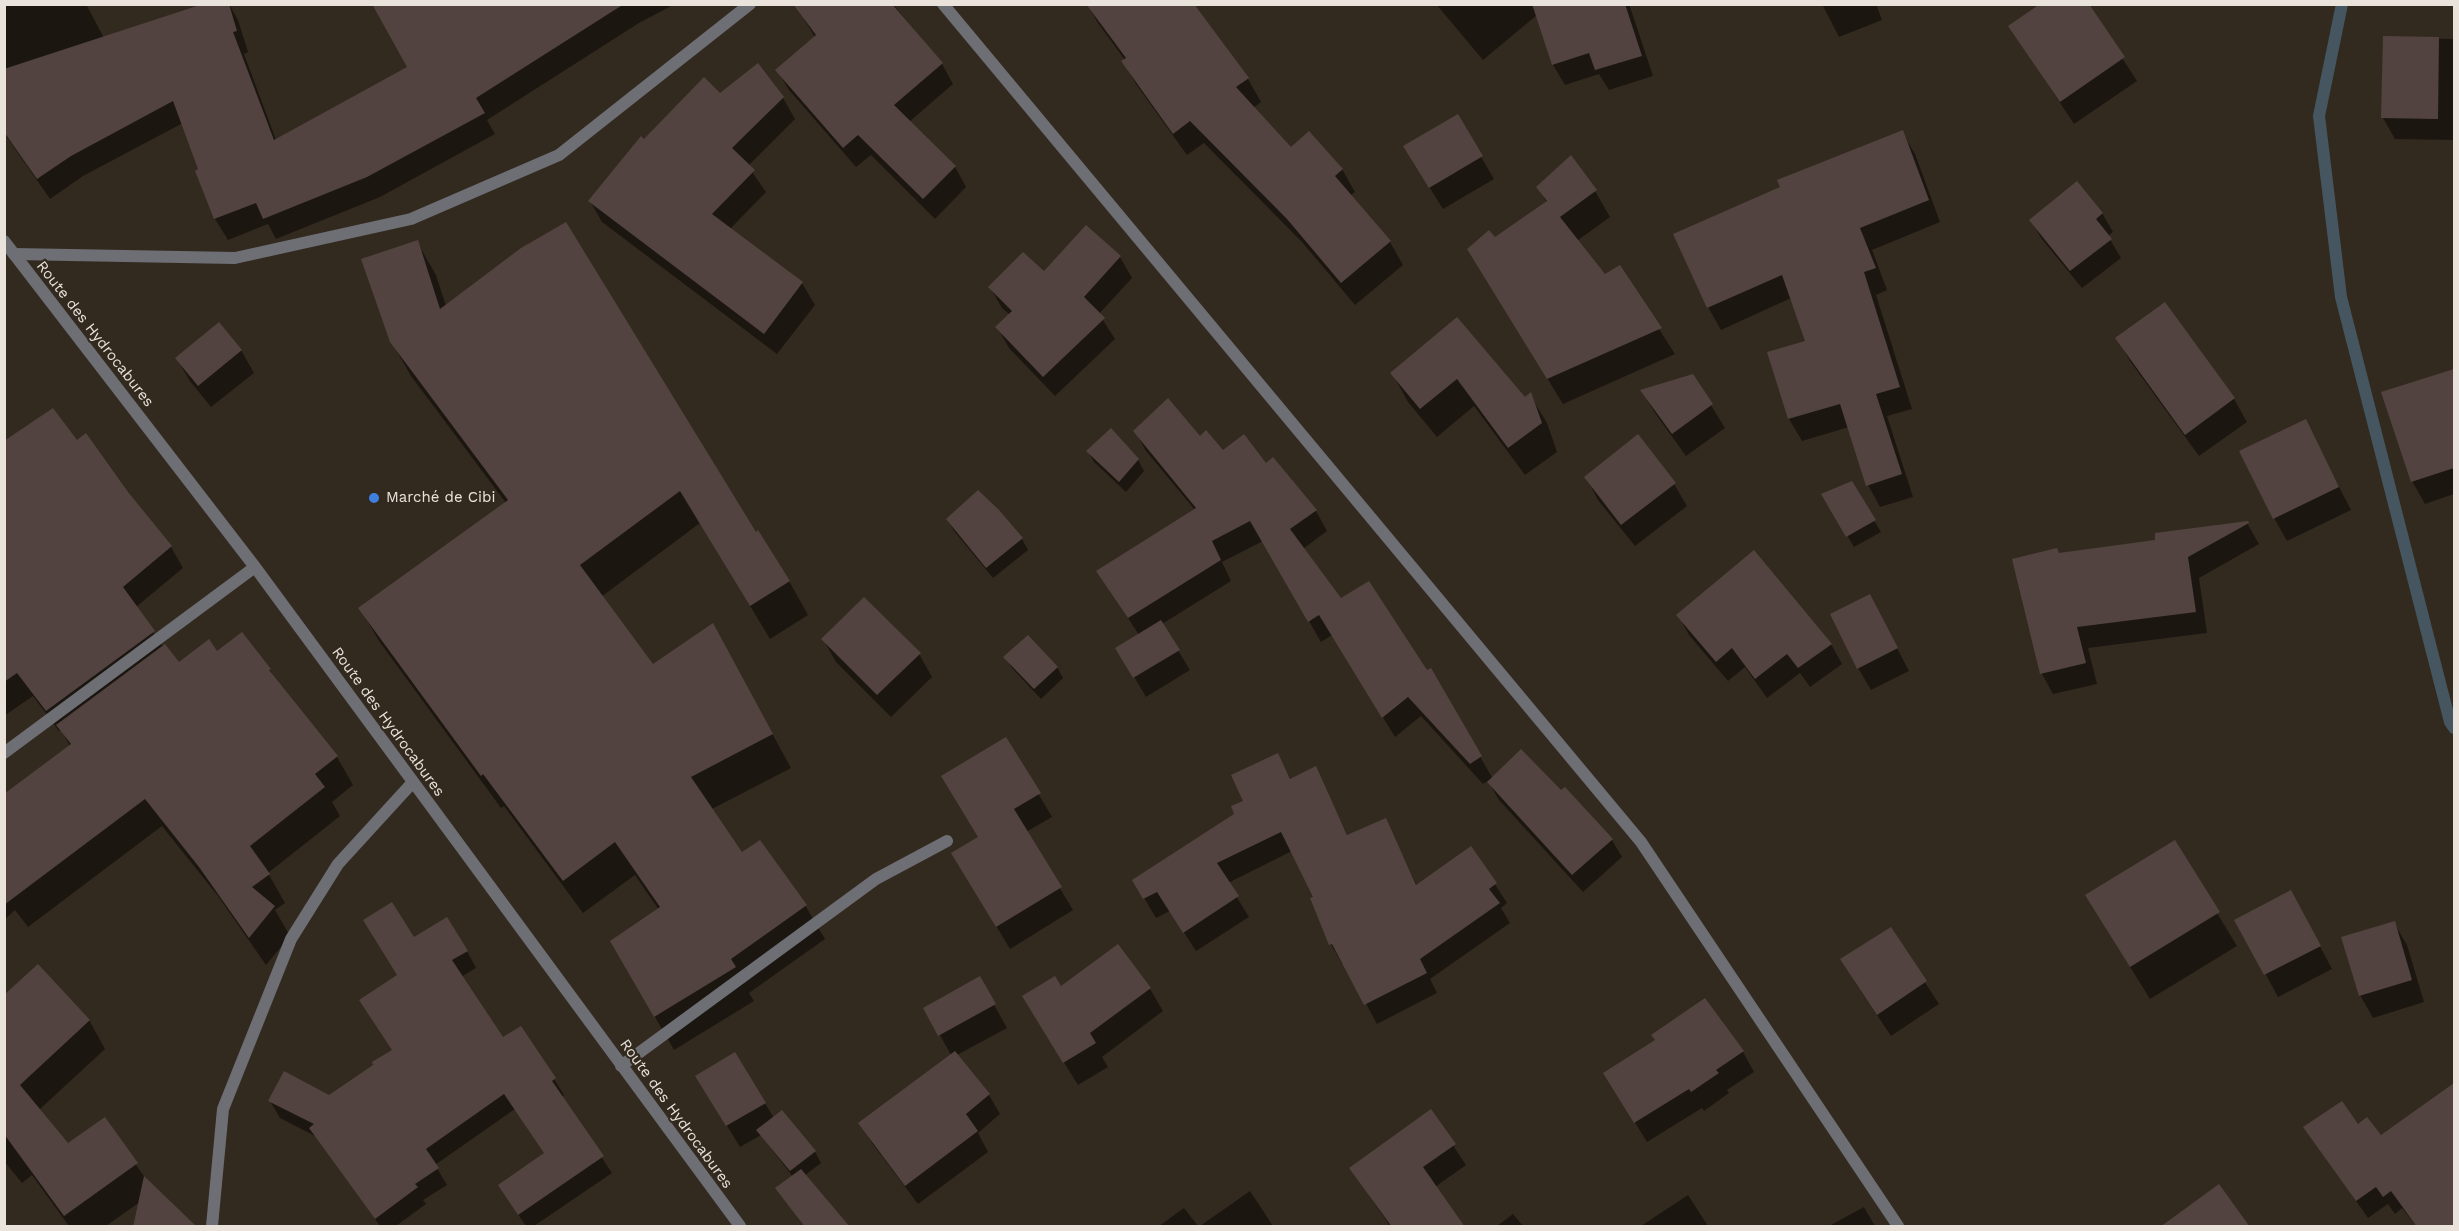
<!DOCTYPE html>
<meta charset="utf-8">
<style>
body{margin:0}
#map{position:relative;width:2459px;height:1231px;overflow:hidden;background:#332a1f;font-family:"Work Sans",sans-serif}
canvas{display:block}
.frame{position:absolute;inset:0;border:6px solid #e9e3dc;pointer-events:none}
</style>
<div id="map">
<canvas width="2459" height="1231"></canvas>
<div class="frame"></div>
</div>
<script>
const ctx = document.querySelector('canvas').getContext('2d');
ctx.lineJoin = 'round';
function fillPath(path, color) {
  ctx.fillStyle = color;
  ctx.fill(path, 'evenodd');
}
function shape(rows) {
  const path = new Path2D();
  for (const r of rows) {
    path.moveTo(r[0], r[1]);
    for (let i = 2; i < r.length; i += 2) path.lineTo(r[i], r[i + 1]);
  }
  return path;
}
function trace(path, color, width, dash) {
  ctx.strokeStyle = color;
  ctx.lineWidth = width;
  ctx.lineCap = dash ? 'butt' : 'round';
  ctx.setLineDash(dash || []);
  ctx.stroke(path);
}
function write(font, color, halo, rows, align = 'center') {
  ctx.font = font + ' "Work Sans",sans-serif';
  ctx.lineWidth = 4.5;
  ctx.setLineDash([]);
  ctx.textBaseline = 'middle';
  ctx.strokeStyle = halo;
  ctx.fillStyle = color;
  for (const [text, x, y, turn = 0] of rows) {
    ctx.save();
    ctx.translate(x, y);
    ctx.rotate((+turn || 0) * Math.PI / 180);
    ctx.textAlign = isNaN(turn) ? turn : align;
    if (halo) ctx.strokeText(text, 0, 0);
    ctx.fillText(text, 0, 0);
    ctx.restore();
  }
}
fillPath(shape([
 [4,4,86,4,104,38,209,4,229,4,238,20,248,52,244,54,276,140,410,67,378,4,675,4,639,23,487,120,495,134,380,197,276,239,268,224,228,240,215,219,197,171,200,170,183,123,83,176,50,199,4,133,4,90,13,84,4,67],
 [798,4,893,4,942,64,953,84,909,122,955,167,966,187,935,219,871,155,856,167,789,90,777,70,815,37,796,6],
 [1087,4,1198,12,1248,79,1261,102,1253,108,1291,149,1342,169,1355,192,1350,196,1390,242,1403,265,1355,305,1302,242,1204,143,1187,155,1136,84,1123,62,1125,60,1098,23],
 [1436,4,1629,4,1653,76,1609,90,1599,74,1565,85,1553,65,1537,15,1483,60],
 [1822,4,1876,4,1882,20,1839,37],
 [2087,4,2137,81,2074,124,2010,27],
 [2384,38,2454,39,2454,140,2395,139,2383,118],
 [720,95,783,98,795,119,748,166,766,192,730,229,802,283,815,305,777,354,602,222,590,201,644,141],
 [1902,132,1915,154,1940,222,1872,250,1887,290,1876,295,1912,409,1887,416,1913,497,1880,507,1868,485,1849,427,1802,441,1789,419,1769,353,1806,342,1791,298,1721,330,1708,307],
 [1481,157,1494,179,1443,209,1418,169],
 [1571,157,1595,191,1610,217,1577,241,1604,276,1619,267,1675,354,1563,404,1484,275,1495,239,1547,203,1538,187],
 [2102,213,2113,232,2108,236,2121,258,2082,288,2041,238,2031,220],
 [417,242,436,275,446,306,755,534,789,581,808,615,770,639,700,523,601,597,652,666,713,625,791,768,712,809,742,854,805,905,825,939,749,993,754,1001,674,1050,612,942,659,910,635,875,583,913,504,806,501,808,379,641,360,608,506,503,411,376,391,341],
 [1120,257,1132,278,1099,314,1115,339,1055,396,1009,348,997,327,1010,315,1002,308,990,287],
 [2165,304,2234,399,2247,422,2199,456,2130,361,2117,338],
 [1456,320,1525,399,1530,395,1547,423,1557,452,1525,475,1474,406,1437,437,1408,402,1392,373],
 [241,350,254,373,211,407,190,381,177,359],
 [2454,371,2454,494,2425,504,2412,481,2383,393],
 [1693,376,1725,428,1686,456,1655,413,1642,391],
 [2305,421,2351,510,2287,541,2274,518],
 [1135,431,1200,438,1223,452,1266,465,1316,511,1327,531,1303,549,1340,600,1426,672,1430,670,1493,779,1612,840,1622,857,1583,892,1499,800,1488,781,1483,784,1421,716,1395,737,1332,635,1321,642,1263,541,1222,562,1231,581,1162,624,1190,670,1146,697,1117,648,1139,635,1098,572,1195,510,1146,451],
 [76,442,127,493,171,547,183,568,136,607,163,647,179,664,217,653,269,669,277,682,337,757,353,785,332,802,340,816,268,873,285,903,275,910,290,936,266,965,218,896,162,826,28,927,15,910,4,920,4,796,70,746,61,730,59,731,33,696,4,716,4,629],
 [1088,451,1138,460,1144,471,1126,492,1094,462],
 [1586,477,1674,484,1687,506,1635,546,1598,500],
 [1851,483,1881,532,1854,547,1823,495],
 [948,520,1022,539,1028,550,993,578,954,531],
 [2247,523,2259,544,2199,578,2207,633,2088,648,2097,684,2053,694,2042,674,2013,560,2157,542],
 [1870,596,1909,671,1871,690,1858,668],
 [1678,615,1831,644,1842,664,1810,687,1800,673,1767,698,1745,667,1728,681,1689,635],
 [823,639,919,654,932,677,891,717,836,662],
 [1005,657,1057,667,1063,678,1041,699,1012,668],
 [1006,739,1052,817,1026,832,1073,910,1010,949,966,876,980,838],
 [1277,755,1291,780,1315,768,1348,836,1386,820,1417,886,1471,848,1507,903,1501,908,1510,923,1430,979,1437,993,1377,1024,1344,963,1342,964,1331,944,1315,897,1292,851,1228,883,1249,917,1196,951,1170,911,1156,918,1134,881,1236,814],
 [2174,842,2237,946,2150,999,2106,928],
 [2303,914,2332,969,2278,997,2236,920],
 [2394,923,2407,945,2424,1002,2373,1018,2360,995],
 [1890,929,1939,1004,1891,1036,1855,982],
 [414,939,467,951,476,968,461,977,503,1039,554,1079,564,1095,561,1097,612,1173,534,1226,526,1226,509,1201,545,1154,515,1109,435,1165,447,1185,423,1200,426,1204,396,1226,380,1226,315,1136,280,1118,270,1101,329,1097,393,1051,398,976],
 [979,978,1007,1028,957,1055,989,1095,1000,1114,978,1133,988,1152,918,1204,872,1143,860,1123,951,1055,925,1008],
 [1061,989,1150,989,1163,1011,1102,1057,1108,1067,1078,1085,1037,1019],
 [4,997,89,1020,105,1049,39,1110,68,1146,104,1120,146,1179,140,1202,106,1226,69,1226,32,1175,22,1183,4,1161],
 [1704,1000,1743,1052,1754,1072,1727,1090,1729,1093,1704,1111,1702,1108,1647,1142,1617,1093,1656,1041],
 [735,1054,774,1118,782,1112,815,1152,821,1163,804,1176,848,1226,804,1226,777,1188,793,1177,761,1135,740,1147,710,1098],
 [2454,1084,2454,1226,2416,1226,2402,1208,2395,1214,2388,1204,2368,1218,2305,1128,2357,1126,2381,1137],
 [1431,1112,1466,1165,1435,1187,1463,1226,1390,1226,1351,1169],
 [1250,1191,1273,1226,1200,1226],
 [1688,1195,1708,1226,1641,1226],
 [1864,1207,1875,1226,1829,1226],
 [1184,1208,1198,1226,1159,1226],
 [1513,1214,1523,1226,1497,1226]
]), '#0007');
trace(shape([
 [2342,4,2319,116,2341,297,2450,722,2454,728]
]), '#465660', 12);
fillPath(shape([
 [203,4,229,4,237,31,233,32,274,140,407,67,372,4,624,4,476,98,485,113,367,177,263,219,256,203,214,219,195,171,198,169,173,101,71,156,37,179,4,132,4,69],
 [793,4,892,4,943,63,894,105,956,166,923,199,858,135,843,148,775,70,816,35],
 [1086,4,1194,4,1249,78,1236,87,1291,147,1309,131,1343,169,1335,176,1391,241,1341,283,1287,219,1190,121,1173,134,1121,61,1126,58],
 [1532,4,1625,4,1642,56,1595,70,1589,53,1552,65],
 [2040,4,2089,4,2125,57,2060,102,2008,26],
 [2383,36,2439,37,2438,119,2381,118],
 [758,63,784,97,732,148,755,170,712,214,803,282,764,334,588,201,641,136,644,139,704,77,720,93],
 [1458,114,1483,156,1429,188,1403,146],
 [1903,130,1929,200,1860,228,1876,268,1864,272,1900,387,1876,394,1902,474,1866,486,1840,404,1788,419,1767,352,1805,341,1782,275,1707,308,1673,234,1780,187,1777,180],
 [1571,155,1597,190,1560,217,1605,274,1620,265,1662,328,1547,379,1467,249,1489,230,1495,237,1547,201,1536,187],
 [2077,181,2103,213,2096,219,2112,239,2070,271,2029,220],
 [566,222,756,532,758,530,790,581,750,606,680,491,580,565,653,664,713,623,773,734,691,777,742,852,760,840,807,905,731,959,736,967,654,1017,610,941,660,907,615,842,563,881,483,774,481,776,358,608,508,500,390,342,361,259,418,240,440,309,521,248],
 [1086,225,1121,256,1084,297,1105,318,1043,377,995,327,1012,311,988,287,1023,252,1044,271],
 [2165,302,2235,398,2185,435,2115,338],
 [1457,317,1525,397,1531,392,1542,423,1508,448,1457,379,1420,409,1390,373],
 [219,322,242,350,198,386,175,358],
 [2454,369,2454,468,2411,482,2381,392],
 [1693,374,1713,404,1672,434,1640,390],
 [1168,398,1200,436,1206,430,1223,450,1244,434,1266,463,1273,457,1317,510,1290,529,1341,598,1369,581,1427,670,1431,668,1482,756,1470,764,1408,697,1382,718,1319,615,1308,622,1250,521,1212,541,1221,560,1128,618,1096,571,1196,508,1133,431],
 [53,408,77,440,86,433,128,492,172,546,123,587,155,631,46,711,17,673,4,682,4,441],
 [2306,419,2339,487,2273,519,2239,451],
 [1111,428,1139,459,1119,482,1086,451],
 [1638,434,1676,483,1621,525,1584,477],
 [1852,481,1876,520,1846,537,1821,494],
 [978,490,999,510,1023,538,986,568,946,519],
 [2248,521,2249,523,2188,557,2196,612,2077,627,2086,663,2040,674,2012,559,2057,548,2059,553,2155,540,2155,533],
 [1754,550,1832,644,1798,668,1787,654,1755,679,1732,648,1716,662,1676,615],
 [1870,594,1898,648,1857,669,1830,614],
 [864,597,921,653,877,695,821,639],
 [1161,620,1180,650,1133,678,1115,648],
 [242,632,271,669,269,670,338,756,315,774,325,787,250,846,270,874,252,887,275,906,249,938,199,867,145,799,4,905,4,794,71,744,56,725,165,644,179,662,209,639,217,651],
 [1028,635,1058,667,1034,689,1003,657],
 [1006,737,1041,793,1014,809,1062,887,996,927,951,853,978,837,941,776],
 [1521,749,1561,790,1565,787,1613,839,1572,875,1487,782],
 [1278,753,1290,779,1316,766,1347,835,1386,818,1416,885,1471,846,1497,883,1489,889,1500,903,1420,959,1427,973,1364,1005,1332,944,1329,945,1310,898,1313,897,1281,832,1217,863,1239,896,1183,933,1157,892,1143,899,1132,880,1234,814,1231,806,1243,801,1231,775],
 [2175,840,2220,912,2130,967,2085,895],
 [2291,890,2321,946,2264,975,2234,920],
 [392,902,414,937,447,917,468,951,452,960,503,1037,521,1026,556,1078,552,1081,604,1156,518,1215,498,1185,544,1153,504,1094,426,1149,439,1168,415,1184,418,1187,375,1219,309,1128,314,1124,268,1101,284,1071,329,1095,373,1065,372,1062,392,1050,359,1000,397,975,363,920],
 [2395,921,2412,980,2359,996,2341,937],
 [1891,927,1927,981,1877,1015,1840,959],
 [1118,944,1151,988,1090,1033,1096,1043,1063,1063,1022,996,1055,976,1061,986],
 [38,964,90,1020,20,1085,68,1143,105,1117,138,1163,64,1216,4,1134,4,995],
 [980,976,996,1004,938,1036,923,1008],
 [1705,998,1744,1051,1716,1070,1719,1073,1691,1092,1689,1089,1634,1123,1603,1073,1655,1040,1651,1035],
 [955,1051,990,1094,966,1114,978,1131,905,1186,858,1123],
 [735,1052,766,1103,726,1126,695,1076],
 [2454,1083,2454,1227,2417,1227,2391,1191,2383,1197,2376,1187,2356,1201,2303,1127,2342,1101,2358,1124,2367,1117,2381,1135],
 [1431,1109,1456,1144,1423,1167,1465,1227,1392,1227,1349,1168],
 [782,1110,816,1151,790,1171,756,1130],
 [801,1169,850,1227,805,1227,775,1188],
 [144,1176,197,1227,133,1227],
 [2219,1184,2250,1227,2160,1227]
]), '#534340');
trace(shape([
 [943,4,1641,842,1898,1226],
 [4,241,255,567,740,1226],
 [4,753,255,567],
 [621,1066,876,879,947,841],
 [212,1226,223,1109,291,939,338,864,413,782]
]), '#6e6e75', 12);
trace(shape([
 [14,254,235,258,411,219,559,155,750,4]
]), '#6e6e75', 12);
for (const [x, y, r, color] of [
 [374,498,6,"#3f7fe0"]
]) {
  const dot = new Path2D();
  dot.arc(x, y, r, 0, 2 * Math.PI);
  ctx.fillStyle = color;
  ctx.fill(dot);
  trace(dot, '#332a1f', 2);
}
write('15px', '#e9e3dc', '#332a1f', [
 ["Route des Hydrocabures",95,334,52],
 ["Route des Hydrocabures",388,722,54],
 ["Route des Hydrocabures",676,1114,54]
]);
write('15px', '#e9e3dc', '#332a1f', [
 ["Marché de Cibi",386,498]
], 'left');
</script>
